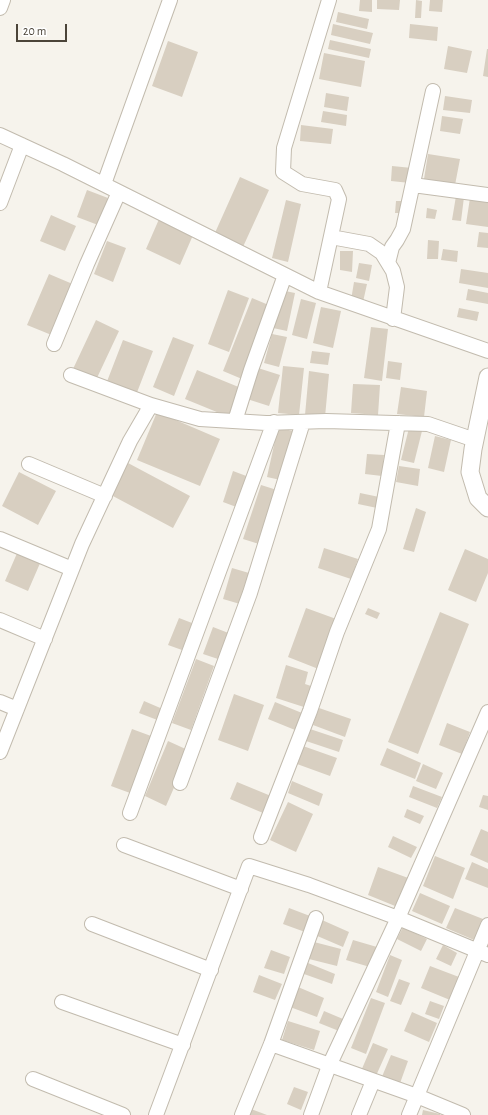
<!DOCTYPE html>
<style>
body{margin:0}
#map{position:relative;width:488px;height:1115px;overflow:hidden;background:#f6f3ec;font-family:"Alegreya Sans",sans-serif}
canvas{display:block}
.scale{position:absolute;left:16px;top:24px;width:51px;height:18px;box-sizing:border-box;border:2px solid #4b4439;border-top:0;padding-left:5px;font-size:12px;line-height:14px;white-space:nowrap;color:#4b4439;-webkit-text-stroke:3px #fff;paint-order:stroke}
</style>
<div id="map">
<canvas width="488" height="1115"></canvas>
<div class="scale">20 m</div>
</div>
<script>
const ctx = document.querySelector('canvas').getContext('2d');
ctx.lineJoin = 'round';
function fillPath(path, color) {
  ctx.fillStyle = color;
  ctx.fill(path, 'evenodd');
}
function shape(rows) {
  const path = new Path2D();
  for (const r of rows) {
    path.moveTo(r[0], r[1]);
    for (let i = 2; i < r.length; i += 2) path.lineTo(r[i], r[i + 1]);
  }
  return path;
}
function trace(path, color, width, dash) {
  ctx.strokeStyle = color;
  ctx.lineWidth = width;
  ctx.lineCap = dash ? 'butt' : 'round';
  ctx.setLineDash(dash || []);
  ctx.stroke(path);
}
fillPath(shape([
 [360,0,372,0,372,12,359,11],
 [377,0,400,0,399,10,377,9],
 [416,0,422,1,421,18,415,18],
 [430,0,443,0,442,12,429,11],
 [338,12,369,19,367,29,336,22],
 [333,24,373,33,370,44,331,35],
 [410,24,438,27,437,41,409,38],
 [330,40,371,49,369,58,328,49],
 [168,41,198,52,182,97,152,86],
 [448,46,472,51,467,73,444,69],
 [487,49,488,49,488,77,483,76],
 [324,53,365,61,361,87,319,79],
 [326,93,349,97,347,111,324,107],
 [445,96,472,100,470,113,443,110],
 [323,111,347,115,346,126,321,122],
 [442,116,463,119,460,134,440,131],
 [301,125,333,129,331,144,300,141],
 [428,154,460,159,455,185,424,179],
 [392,166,412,168,410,183,391,181],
 [240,177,269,190,242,249,214,235],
 [87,190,108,198,98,225,77,217],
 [456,196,464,197,461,221,452,220],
 [470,198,488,200,488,227,466,224],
 [286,200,301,204,288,262,272,258],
 [396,201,405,201,405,213,395,213],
 [427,208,437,210,435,219,426,218],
 [163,210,197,226,180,265,146,249],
 [51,215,76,226,65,251,40,241],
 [479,232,488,233,488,248,477,247],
 [428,240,439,241,438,259,427,259],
 [107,241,126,248,113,282,94,274],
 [443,249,458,251,457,262,441,260],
 [340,251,353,251,352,272,340,270],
 [359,263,372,265,369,281,356,278],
 [461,269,488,273,488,288,459,283],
 [49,274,75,285,54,336,27,325],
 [354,282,367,284,363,302,351,300],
 [468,289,488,293,488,304,466,300],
 [228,290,249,298,229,352,208,344],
 [280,290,295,293,287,331,273,328],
 [252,298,271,306,242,379,223,371],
 [301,299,316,303,307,339,292,335],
 [321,307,341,311,333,348,313,343],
 [459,308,479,312,477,321,457,317],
 [96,320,119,331,96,380,73,369],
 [371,327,388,329,382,381,364,378],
 [272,334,287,337,279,367,264,363],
 [173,337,194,345,174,396,153,387],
 [123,340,153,351,136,395,106,384],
 [312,351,330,353,328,365,310,363],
 [388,361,402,363,400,380,386,378],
 [283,366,304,368,299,415,278,413],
 [258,368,280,375,269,406,247,399],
 [197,370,241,388,229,417,185,399],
 [309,371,329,374,325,417,305,415],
 [353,384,380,385,378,415,351,413],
 [401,387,427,391,424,417,397,414],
 [157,412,220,439,200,486,137,460],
 [278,427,296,432,285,481,267,477],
 [409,428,422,431,414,463,401,460],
 [435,436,451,440,444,472,428,468],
 [367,454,384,455,382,476,365,474],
 [128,463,190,496,173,528,111,495],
 [399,466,420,469,418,486,396,482],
 [233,471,249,477,239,508,223,502],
 [19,472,56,491,38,525,2,506],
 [261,485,277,490,259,544,243,539],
 [360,493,384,498,382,509,358,504],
 [416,508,426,512,414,552,403,549],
 [324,548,358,559,351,579,318,568],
 [465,549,488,559,488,573,476,602,448,590],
 [18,551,41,561,28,591,5,581],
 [232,568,249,573,240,604,223,599],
 [306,608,339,620,321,670,288,657],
 [368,608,380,613,377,619,365,614],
 [440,612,469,624,418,754,388,742],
 [179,618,192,623,182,650,168,645],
 [213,627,231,634,221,660,203,654],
 [196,659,214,666,191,730,172,723],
 [286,665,308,672,305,684,317,688,310,709,276,698],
 [234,694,264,705,248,751,218,740],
 [144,701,165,710,160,721,139,713],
 [275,702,302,713,295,730,268,719],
 [319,708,351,719,345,737,313,725],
 [447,723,470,732,462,754,439,745],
 [132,729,151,736,130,793,111,786],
 [310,729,343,740,339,752,306,741],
 [168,741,190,751,166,806,145,796],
 [303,746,337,758,330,776,297,764],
 [387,748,421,763,415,779,380,765],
 [423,764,443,773,436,789,416,781],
 [292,781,323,794,319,806,288,793],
 [237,782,271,796,263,813,230,799],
 [413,786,442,797,437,808,409,797],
 [483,795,488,796,488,810,479,807],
 [288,802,313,814,296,852,270,840],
 [407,809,424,816,420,824,404,817],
 [481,829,488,832,488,863,470,855],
 [393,836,417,847,411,858,388,847],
 [435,856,465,868,453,899,423,886],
 [472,862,488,869,488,888,465,879],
 [378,867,411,879,400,908,368,895],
 [420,893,450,906,442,924,412,911],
 [289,908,310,916,305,932,283,924],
 [455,908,483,919,474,940,446,928],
 [322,920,349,932,343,947,315,935],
 [403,927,427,939,421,951,397,939],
 [353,940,377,947,370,967,346,960],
 [314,942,341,949,337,966,309,959],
 [443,945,457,953,451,966,436,959],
 [271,950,290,957,284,974,264,968],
 [390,955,402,960,388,997,376,992],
 [308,963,335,974,332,984,304,974],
 [430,966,459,977,450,1000,421,988],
 [259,975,282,984,275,1000,253,992],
 [399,979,410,983,401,1005,390,1001],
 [298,987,324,998,317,1017,290,1007],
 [371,998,385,1003,366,1054,351,1048],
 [430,1001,444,1006,439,1019,425,1014],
 [324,1011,343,1019,339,1031,319,1023],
 [412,1012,437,1023,429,1042,404,1031],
 [288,1021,320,1031,314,1050,282,1040],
 [373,1043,388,1049,375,1078,361,1071],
 [391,1055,408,1061,399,1086,381,1079],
 [294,1087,308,1092,301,1110,287,1104],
 [251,1109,267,1115,249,1115],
 [423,1110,440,1114,440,1115,422,1115]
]), '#d8cfc1');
const minor = shape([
 [0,8,3,0],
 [0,135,63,164,319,292,488,351],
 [104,184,170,0],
 [413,185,488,195],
 [0,203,22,145],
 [331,237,369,244,382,253,393,271,397,287,393,319],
 [388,263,392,247,397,240,403,229,433,91],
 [319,292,339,199,335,190,302,184,283,172,284,148,329,0],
 [54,344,87,264,119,192],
 [71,375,151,405],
 [235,421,251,370,285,275],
 [29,464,105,496],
 [0,539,72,569],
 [0,620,45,639],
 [0,702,17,709],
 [0,752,82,544,130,441,151,405,200,419,266,423,326,421,428,424,475,440],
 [180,783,250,593,303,422],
 [130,813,274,422],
 [261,837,310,711,337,632,379,529,398,423],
 [124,845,241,889],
 [92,924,211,970],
 [62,1002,183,1045],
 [271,1044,417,1096,463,1115],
 [33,1079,123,1115],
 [156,1115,249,866,309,885,398,918,488,955],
 [242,1115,271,1044,316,918],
 [311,1115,329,1066,398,918,488,712],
 [359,1115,373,1081],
 [409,1115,488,925]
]);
const tertiary = shape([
 [488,377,473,449,470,472,478,498,488,508]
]);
trace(minor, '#c2bbae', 16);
trace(tertiary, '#c2bbae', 19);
trace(minor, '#fff', 14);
trace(tertiary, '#fff', 17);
</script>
